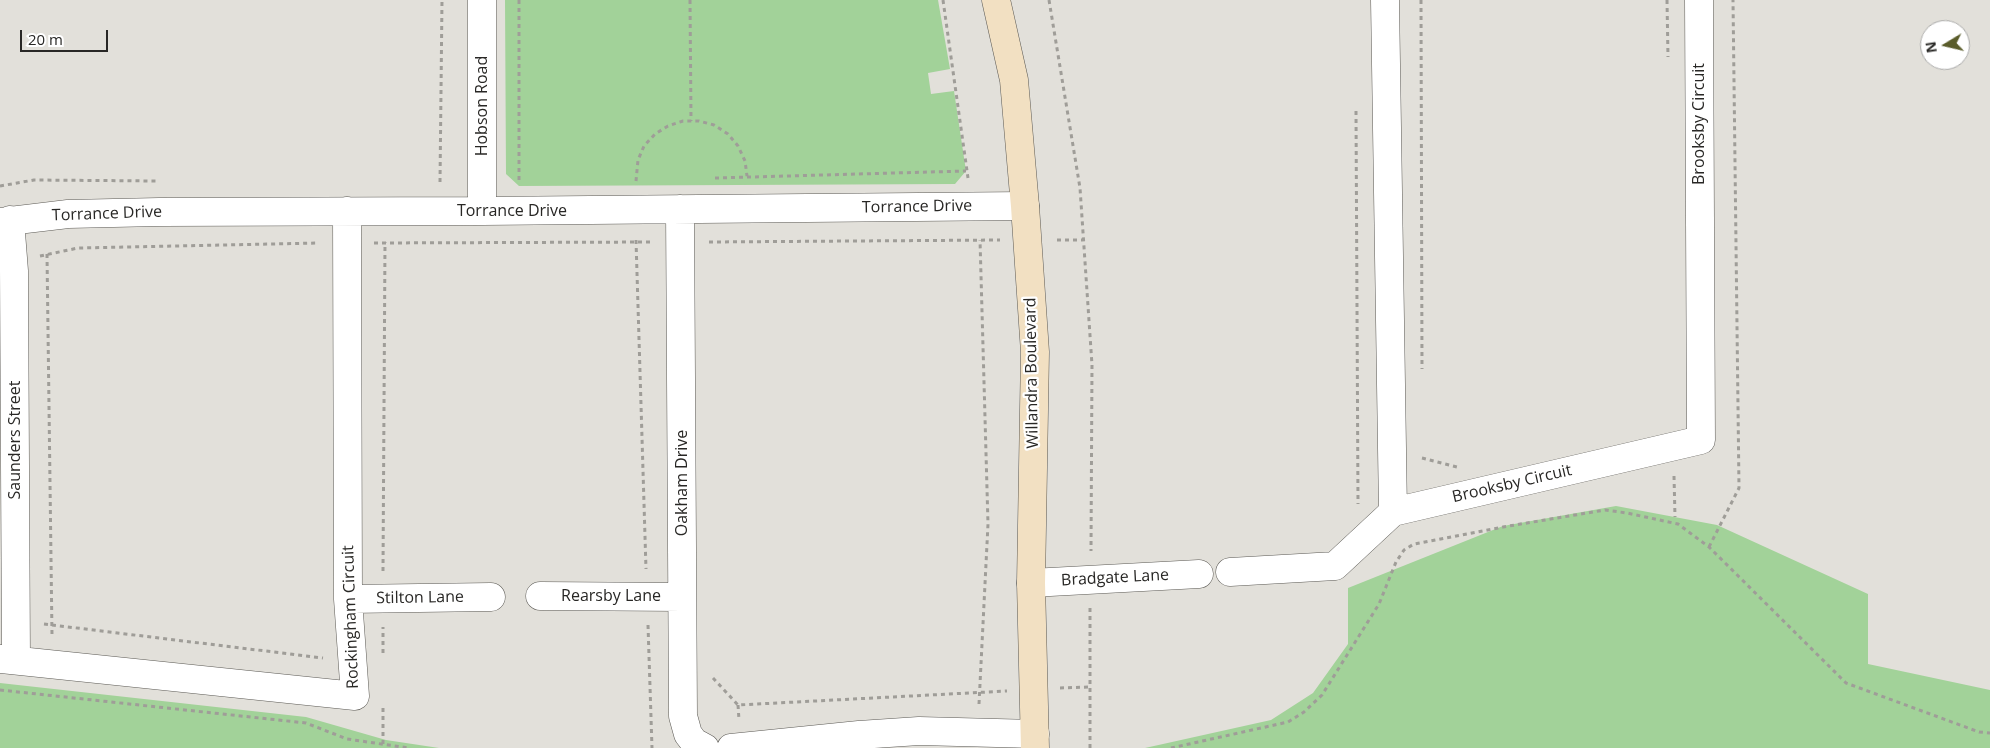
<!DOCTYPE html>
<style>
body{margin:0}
#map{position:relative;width:1990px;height:748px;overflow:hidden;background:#e2e0da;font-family:"Open Sans",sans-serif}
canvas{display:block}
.north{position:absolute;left:1920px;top:20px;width:50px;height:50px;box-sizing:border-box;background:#fff;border:1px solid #a9a9a8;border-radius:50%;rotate:261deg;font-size:14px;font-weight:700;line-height:20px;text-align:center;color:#282725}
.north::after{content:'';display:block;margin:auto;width:18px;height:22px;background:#5a5c2a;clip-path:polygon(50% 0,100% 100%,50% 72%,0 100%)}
.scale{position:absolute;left:20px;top:30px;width:88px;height:22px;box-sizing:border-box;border:2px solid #282725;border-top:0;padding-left:6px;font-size:15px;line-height:18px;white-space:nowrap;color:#282725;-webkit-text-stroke:4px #fff;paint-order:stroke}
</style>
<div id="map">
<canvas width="1990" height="748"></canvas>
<div class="north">N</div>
<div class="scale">20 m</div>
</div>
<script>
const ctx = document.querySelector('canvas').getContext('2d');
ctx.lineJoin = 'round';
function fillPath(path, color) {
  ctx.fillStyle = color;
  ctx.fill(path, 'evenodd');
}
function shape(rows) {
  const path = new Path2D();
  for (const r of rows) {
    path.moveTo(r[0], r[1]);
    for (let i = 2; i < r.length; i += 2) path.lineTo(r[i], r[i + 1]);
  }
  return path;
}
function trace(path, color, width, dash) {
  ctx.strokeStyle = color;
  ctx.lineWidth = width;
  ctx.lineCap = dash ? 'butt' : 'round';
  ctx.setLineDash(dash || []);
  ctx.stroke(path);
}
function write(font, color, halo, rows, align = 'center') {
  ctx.font = font + ' "Open Sans",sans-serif';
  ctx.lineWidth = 4.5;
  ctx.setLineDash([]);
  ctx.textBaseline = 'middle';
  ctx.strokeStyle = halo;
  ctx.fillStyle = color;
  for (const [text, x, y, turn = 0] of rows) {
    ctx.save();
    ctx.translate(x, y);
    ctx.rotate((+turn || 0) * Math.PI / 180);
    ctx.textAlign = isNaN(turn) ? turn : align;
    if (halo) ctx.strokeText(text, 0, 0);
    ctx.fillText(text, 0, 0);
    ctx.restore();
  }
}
fillPath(shape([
 [505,0,938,0,950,69,928,73,931,94,954,91,966,171,955,184,519,186,506,174],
 [1616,506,1717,525,1868,594,1868,664,1990,690,1990,748,1145,748,1271,720,1313,693,1348,644,1348,588,1503,526],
 [0,683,306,717,386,740,439,748,0,748]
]), '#a2d299');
const street = shape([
 [1385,0,1393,512,1701,440,1699,0],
 [680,209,683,716,688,734,694,742,705,748],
 [482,211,482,0],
 [10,220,14,271,16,660],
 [0,222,68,214,159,212,482,211,1025,206],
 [1230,572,1335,566,1393,512],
 [1031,583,1199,574],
 [540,596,682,597],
 [348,599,491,597],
 [0,659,355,696,348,599,347,211],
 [731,748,859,735,919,731,1035,734]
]);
const secondary = shape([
 [996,0,1014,80,1025,206,1035,352,1031,583,1035,748]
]);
trace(street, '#5b5954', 29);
trace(secondary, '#5b5954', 29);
trace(shape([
 [519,0,519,183],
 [690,0,691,121],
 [943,0,968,178],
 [1049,0,1080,188,1092,365,1091,551],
 [1421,0,1422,369],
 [1667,0,1668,57],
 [1356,111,1358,504],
 [715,178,966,171],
 [636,181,638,160,644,146,655,134,668,126,683,121,699,121,714,125,728,134,738,146,745,161,747,176],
 [440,182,442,0],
 [0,186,34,180,159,181],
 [636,240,646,569],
 [1057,240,1084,240],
 [709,242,1000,240],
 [374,243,653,242],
 [47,254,52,635],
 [40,256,78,248,318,243],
 [1422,458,1457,467],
 [1674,476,1675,517],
 [1709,547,1739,488,1733,0],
 [383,571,385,242],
 [44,624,323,658],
 [648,625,652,748],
 [383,653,383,627],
 [713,678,738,705,1007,691],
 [1060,688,1090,687],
 [0,690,306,723,347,739,409,748],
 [979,704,988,524,980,240],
 [738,705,739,720],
 [383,744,383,705],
 [1090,748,1090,608],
 [1171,748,1288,722,1304,712,1322,695,1379,604,1396,562,1404,550,1414,544,1503,527,1605,510,1627,513,1678,524,1709,547,1846,683,1979,732,1990,733]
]), '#9f9d98', 3, [4, 4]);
trace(street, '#fff', 28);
trace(secondary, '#f2e0c2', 28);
write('16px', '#282725', '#fff', [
 ["Hobson Road",482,106,-90],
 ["Brooksby Circuit",1699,124,-90],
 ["Torrance Drive",917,207,-1],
 ["Torrance Drive",512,211],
 ["Torrance Drive",107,214,-2],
 ["Willandra Boulevard",1032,373,-91],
 ["Saunders Street",15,440,-90],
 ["Oakham Drive",682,483,-90],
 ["Brooksby Circuit",1512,484,-13],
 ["Bradgate Lane",1115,578,-3],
 ["Rearsby Lane",611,596],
 ["Stilton Lane",420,598,-1],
 ["Rockingham Circuit",351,617,-92]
]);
</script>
